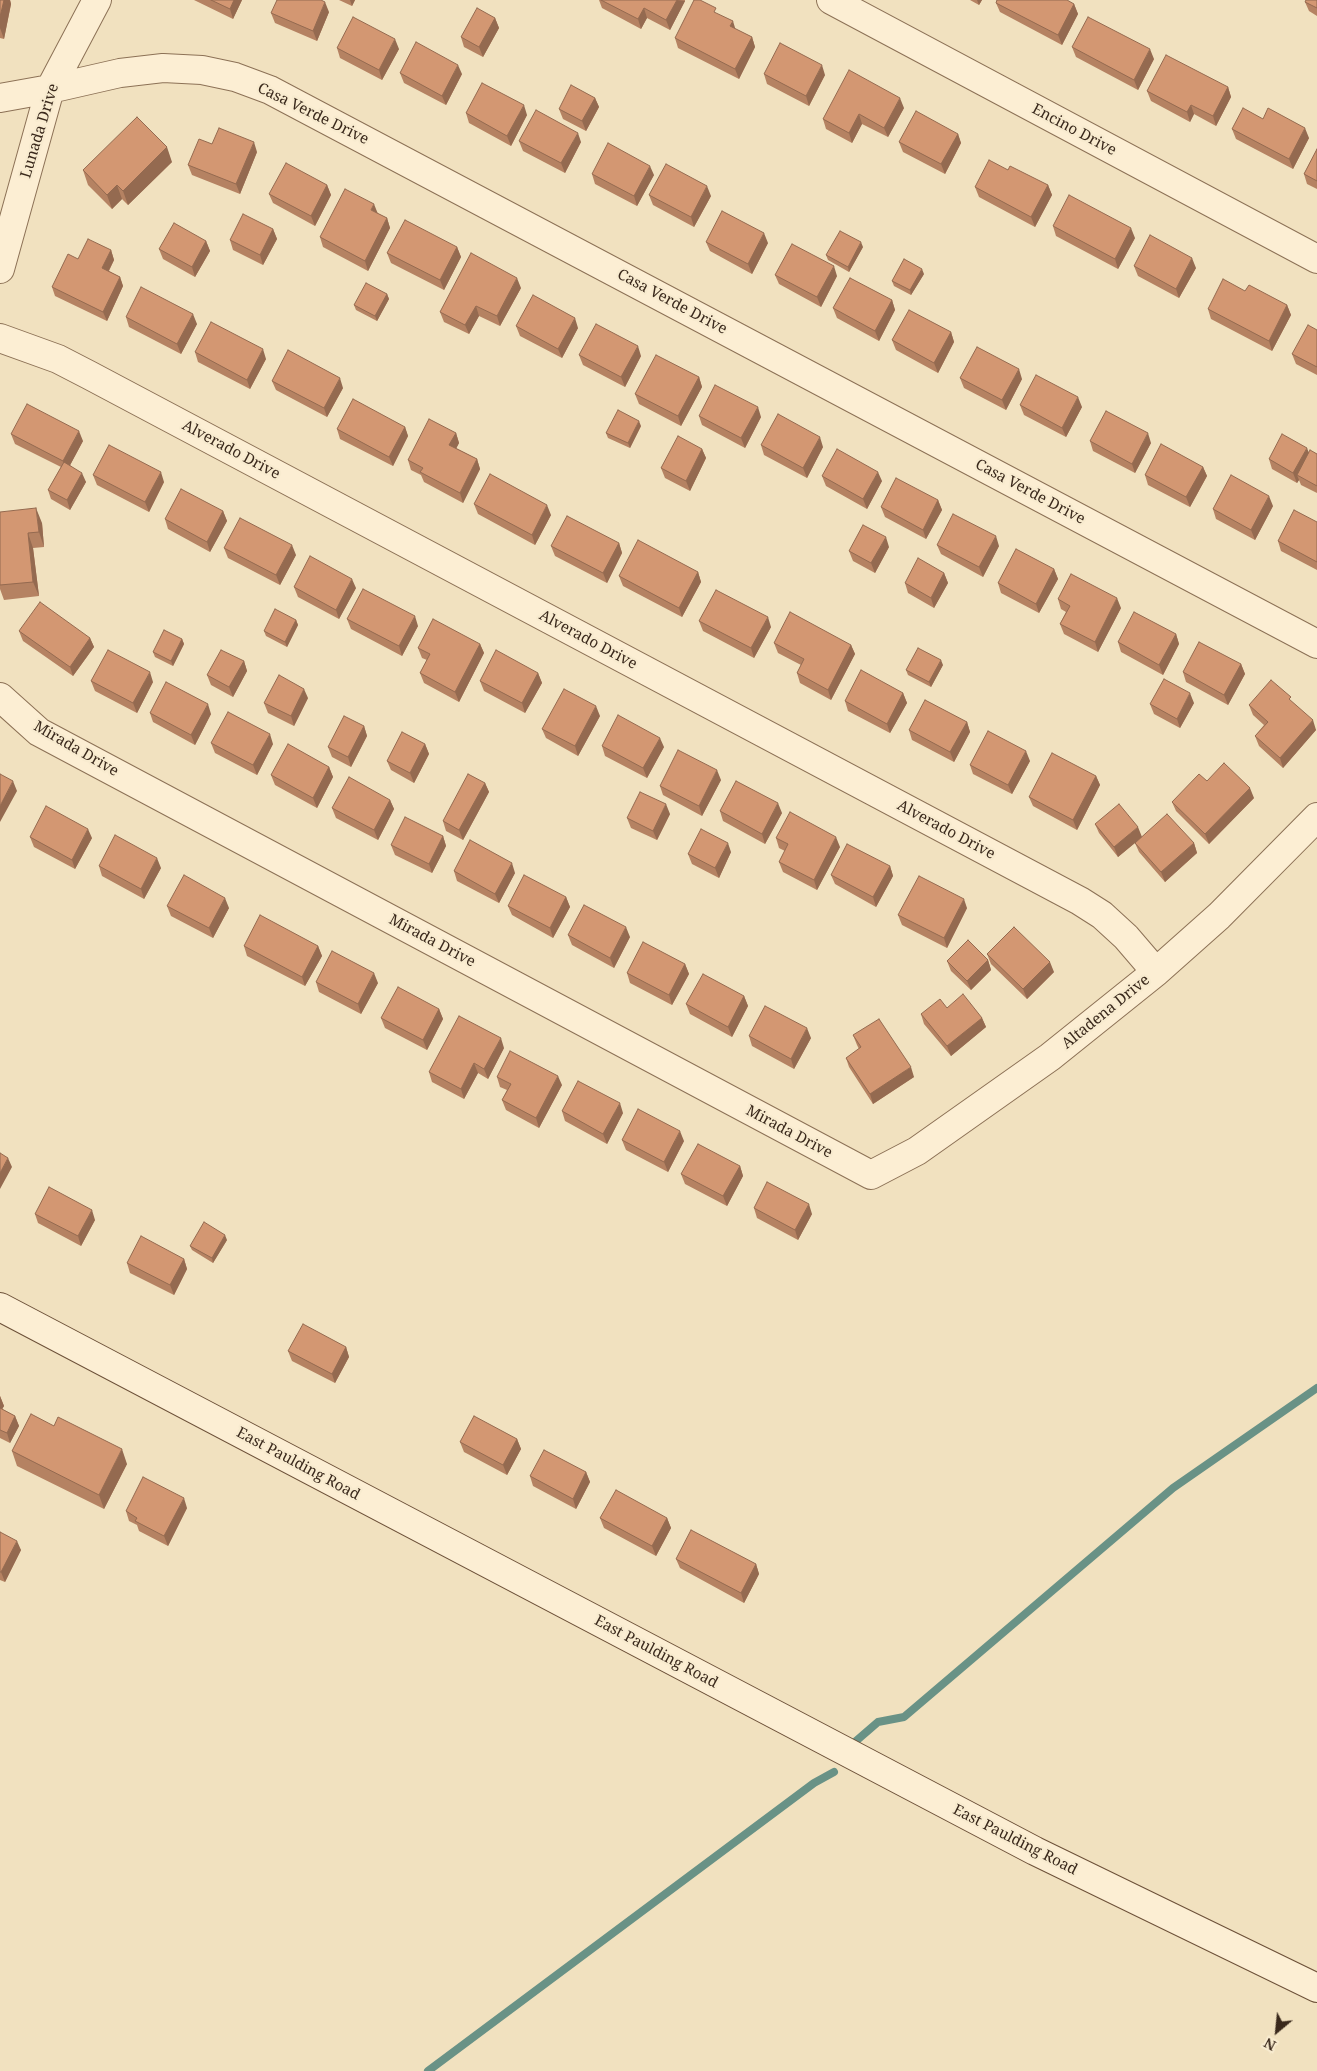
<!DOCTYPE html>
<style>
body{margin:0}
#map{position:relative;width:1317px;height:2071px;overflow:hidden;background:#f1e1bf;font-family:"Noto Serif",serif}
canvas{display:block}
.north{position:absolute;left:1252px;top:2006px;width:50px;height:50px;-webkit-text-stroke:4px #f8ebcf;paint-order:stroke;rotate:208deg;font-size:14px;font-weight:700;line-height:20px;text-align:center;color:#3a291c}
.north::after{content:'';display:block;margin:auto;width:18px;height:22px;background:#3a291c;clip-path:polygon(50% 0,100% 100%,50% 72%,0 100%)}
</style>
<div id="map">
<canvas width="1317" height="2071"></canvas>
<div class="north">N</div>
</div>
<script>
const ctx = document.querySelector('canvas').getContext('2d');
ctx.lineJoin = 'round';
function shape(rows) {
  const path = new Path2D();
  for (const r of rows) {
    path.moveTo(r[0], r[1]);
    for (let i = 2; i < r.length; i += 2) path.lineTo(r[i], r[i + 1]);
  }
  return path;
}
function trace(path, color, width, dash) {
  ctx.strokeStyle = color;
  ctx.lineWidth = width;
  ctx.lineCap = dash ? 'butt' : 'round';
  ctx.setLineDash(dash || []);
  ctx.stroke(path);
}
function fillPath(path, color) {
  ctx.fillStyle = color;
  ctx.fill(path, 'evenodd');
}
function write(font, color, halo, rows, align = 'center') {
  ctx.font = font + ' "Noto Serif",serif';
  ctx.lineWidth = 4.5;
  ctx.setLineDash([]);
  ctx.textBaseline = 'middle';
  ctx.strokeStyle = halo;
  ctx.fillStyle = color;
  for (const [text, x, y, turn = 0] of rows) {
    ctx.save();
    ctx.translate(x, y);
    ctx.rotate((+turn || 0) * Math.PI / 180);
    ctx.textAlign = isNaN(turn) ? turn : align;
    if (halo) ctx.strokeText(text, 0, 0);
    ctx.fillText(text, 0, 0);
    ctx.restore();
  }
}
trace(shape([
 [856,1741,878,1722,904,1717,1173,1488,1317,1388],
 [428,2071,814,1783,834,1772]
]), '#699286', 8);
const street = shape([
 [831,0,1317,259],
 [0,98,50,89,120,73,163,68,202,70,235,77,270,90,1317,644],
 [0,269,50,89,97,0],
 [0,338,58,359,89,375,1080,901,1102,915,1126,937,1156,972],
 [0,697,39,732,871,1175,917,1151,1050,1057,1156,972,1219,916,1317,817]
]);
const secondary = shape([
 [0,1307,1035,1851,1317,1988]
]);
trace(street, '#8c7156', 30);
trace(secondary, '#6d5139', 30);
trace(street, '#fceed3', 28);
trace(secondary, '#fceed3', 28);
fillPath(shape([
 [0,0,10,0,11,4,4,39,0,38],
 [194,0,242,0,233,19],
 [339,0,355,0,352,6],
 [599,0,685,0,685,1,670,30,647,18,641,29,602,8],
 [970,0,982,0,979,5],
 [1317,0,1317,16,1309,11,1305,2],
 [996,3,1074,4,1078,14,1062,45,1000,12],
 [329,12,317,41,275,23,271,13],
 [718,14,735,29,752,37,755,47,739,79,678,48,675,38],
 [495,18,499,28,483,57,464,47,461,37],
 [1072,47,1154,59,1138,90,1076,57],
 [337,48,399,49,382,80,340,58],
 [400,73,462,74,446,105,404,83],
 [764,74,825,75,809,106,767,84],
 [1228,87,1231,97,1216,126,1194,114,1190,122,1151,101,1147,91],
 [595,98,599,107,586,131,563,119,559,109],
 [904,108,888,137,862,124,852,143,826,129,823,119],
 [466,113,527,115,511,146,469,123],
 [1263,119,1309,138,1293,169,1236,139,1232,129],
 [958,134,961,143,945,174,903,152,899,142],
 [519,141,581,142,565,173,523,151],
 [1317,149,1317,189,1307,184,1304,174],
 [257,152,240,194,192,175,188,165],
 [172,162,128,205,122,199,112,209,88,185,83,170],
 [1008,170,1048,185,1052,195,1035,227,979,197,975,187],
 [592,174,654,175,637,206,595,184],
 [327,185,331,195,315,226,273,203,269,194],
 [649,195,711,196,694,227,653,205],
 [377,213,387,218,390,228,368,271,323,247,320,237],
 [1053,226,1135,238,1118,269,1056,236],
 [273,229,277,239,263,265,233,250,230,240],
 [206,241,210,251,195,277,163,259,159,249],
 [706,242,768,243,752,274,710,251],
 [457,247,461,257,444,290,391,263,387,253],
 [863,247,849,272,828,260,826,255],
 [111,250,114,260,109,271,120,277,123,286,107,321,55,296,52,287,78,259],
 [1134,266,1196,268,1179,298,1138,276],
 [924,274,911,295,894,286,892,281],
 [775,275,837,276,821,307,779,284],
 [521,288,500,326,479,316,469,334,444,322,440,312],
 [1245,291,1287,305,1291,315,1272,351,1211,319,1208,309],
 [387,294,389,299,377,321,356,310,354,305],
 [892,300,895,310,879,341,837,318,833,308],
 [126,317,197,324,181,354,129,327],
 [516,326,578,328,562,358,520,336],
 [1317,330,1317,375,1296,364,1292,354],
 [951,332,954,342,938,373,896,350,892,340],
 [195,352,266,359,250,389,198,362],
 [579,355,641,356,625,387,583,365],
 [699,377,702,387,681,426,639,404,635,394],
 [960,378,1022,379,1006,410,964,388],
 [272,381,343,388,327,417,276,390],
 [1020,405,1082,407,1066,437,1024,415],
 [699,416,761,417,745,448,702,425],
 [641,426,630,448,608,438,606,433],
 [405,427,408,436,393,466,340,439,337,429],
 [456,433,459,443,456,448,477,459,480,469,463,503,424,482,421,475,411,470,408,460],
 [11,434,83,441,70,465,86,482,70,510,51,499,48,490,61,467,15,444],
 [1090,441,1151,443,1135,473,1093,451],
 [761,445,823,447,807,478,764,455],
 [702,449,706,458,690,491,665,478,661,468],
 [1309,452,1317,454,1317,493,1301,485,1299,480,1297,483,1272,469,1269,459],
 [1203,467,1207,476,1190,507,1148,485,1145,475],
 [93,475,164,482,149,512,97,485],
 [822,476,882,481,867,509,826,486],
 [938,500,942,510,926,539,885,517,881,507],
 [474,504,551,515,535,545,478,514],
 [1273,506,1255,540,1216,519,1213,509],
 [223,511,227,521,210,552,168,529,165,519],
 [0,512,42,523,44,547,33,548,39,596,4,600,0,589],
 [1317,522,1317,570,1281,551,1278,541],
 [619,543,622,553,607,583,555,556,551,546],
 [937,545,999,546,983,577,941,554],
 [889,547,875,573,853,561,849,551],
 [224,548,296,555,280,585,228,558],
 [1054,569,1058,579,1039,613,1001,593,998,583],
 [698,572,701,582,682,617,623,586,619,576],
 [944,573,948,583,934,608,908,593,905,583],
 [294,587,356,588,339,619,298,597],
 [1058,599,1121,608,1098,652,1064,634,1060,624,1066,612,1061,609],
 [347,619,418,626,402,656,351,629],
 [296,620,298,625,287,647,266,636,264,631],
 [699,621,771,627,754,658,703,631],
 [19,631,90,638,94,647,73,676,23,641],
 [1176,634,1179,644,1163,675,1121,652,1118,642],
 [182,639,184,644,173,666,155,657,153,652],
 [774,643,851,645,855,654,831,700,800,683,797,673,801,665,778,653],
 [480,644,484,653,459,702,424,683,420,673,427,660,422,658,418,648],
 [244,661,247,671,233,697,211,685,207,675],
 [1241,664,1245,674,1228,705,1186,682,1183,672],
 [943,665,931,687,908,675,906,670],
 [538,673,542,683,525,713,484,691,480,681],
 [91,681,153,682,137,713,95,691],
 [903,693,907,703,890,733,848,711,845,701],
 [308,698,294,726,268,713,264,703],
 [1194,703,1180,728,1154,714,1150,704],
 [1293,703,1316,730,1283,768,1259,746,1255,736,1264,725,1253,715,1249,705],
 [150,713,211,714,195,745,153,722],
 [600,716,578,756,546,738,542,729],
 [967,722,970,732,954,762,912,740,909,730],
 [364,726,367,736,351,767,332,757,328,747],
 [211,743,273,744,257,775,215,753],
 [425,744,429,754,414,783,391,770,387,761],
 [602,746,664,747,647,778,605,756],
 [1030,761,1012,794,973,774,970,765],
 [329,767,333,777,317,808,275,785,271,775],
 [1096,776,1100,785,1077,830,1033,806,1029,797],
 [721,780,702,816,663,795,660,786],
 [1207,781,1254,798,1209,844,1176,811,1172,802],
 [485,783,489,792,463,840,446,831,443,821],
 [390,800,394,809,378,840,336,818,332,808],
 [720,811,782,813,765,844,723,821],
 [670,814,657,840,631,828,627,818],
 [1095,824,1142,837,1194,843,1197,853,1165,882,1139,852,1135,843,1118,857,1099,833],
 [443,836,446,846,432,873,395,855,391,845],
 [30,837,92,838,75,869,34,847],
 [776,838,840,847,817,890,783,872,779,862,785,851,779,848],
 [731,852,719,878,692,864,688,854],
 [99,866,161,868,144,899,102,876],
 [890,866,893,876,876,907,835,884,831,875],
 [454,871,515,873,499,903,457,881],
 [566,897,570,907,553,938,512,915,508,906],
 [167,906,229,908,213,938,171,916],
 [967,908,947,948,902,925,898,915],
 [568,935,630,937,614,968,572,945],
 [244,946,318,946,322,956,305,986,247,956],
 [987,954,1054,972,1027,999,991,964],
 [988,960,991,970,971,990,951,971,947,961],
 [685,964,689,974,672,1005,630,983,627,973],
 [316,982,378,983,361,1014,319,992],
 [744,996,748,1006,732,1037,690,1014,686,1004],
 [439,1009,443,1019,427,1050,385,1028,381,1018],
 [921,1014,982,1018,986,1027,951,1056,924,1024],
 [853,1035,914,1077,873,1104,849,1067,846,1058,859,1049,857,1045],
 [749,1036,811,1038,794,1069,752,1046],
 [504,1048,488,1079,478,1073,464,1099,432,1082,429,1072],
 [497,1077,562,1085,539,1128,506,1110,502,1100,507,1090,500,1087],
 [562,1111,623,1113,607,1144,565,1121],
 [622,1140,684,1141,668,1172,626,1150],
 [740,1166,743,1176,727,1206,685,1184,681,1174],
 [754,1208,812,1214,798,1240,757,1218],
 [35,1214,95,1220,81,1246,38,1223],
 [227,1240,213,1263,192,1250,190,1246],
 [184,1259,187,1269,174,1295,130,1273,127,1263],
 [346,1347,349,1357,335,1383,292,1361,288,1351],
 [0,1396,4,1406,2,1409,15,1416,19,1426,10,1443,0,1438],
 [517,1439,521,1449,507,1475,464,1452,460,1442],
 [12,1451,127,1464,104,1509,17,1466],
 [586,1472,590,1482,576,1509,533,1486,530,1476],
 [187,1508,168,1546,139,1531,137,1525,129,1521,126,1511],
 [600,1518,667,1518,671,1528,656,1556,604,1528],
 [0,1532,21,1550,5,1582,0,1580],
 [676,1559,756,1564,759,1574,744,1603,680,1568]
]), '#b58262');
fillPath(shape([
 [4,0,10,0,11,4,4,39,0,28,0,17],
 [234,0,242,0,233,19,230,9],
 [350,0,355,0,352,6],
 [677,0,685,1,670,30,666,20],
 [977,0,982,0,979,5],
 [325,2,329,12,317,41,313,31],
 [1074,4,1078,14,1062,45,1058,35],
 [644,8,647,18,641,29,638,19],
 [495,18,499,28,483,57,479,47],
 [733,21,736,31,730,26],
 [752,37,755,47,739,79,735,69],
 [395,39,399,49,382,80,379,70],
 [1150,49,1154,59,1138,90,1134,80],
 [458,65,462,74,446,105,442,96],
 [822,65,825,75,809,106,806,96],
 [1228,87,1231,97,1216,126,1213,116],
 [595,98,599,107,586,131,582,121],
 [900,98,904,108,888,137,884,128],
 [524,105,527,115,511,146,507,136],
 [1191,105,1194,114,1190,122,1187,112],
 [859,114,862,124,852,143,849,133],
 [1305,128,1309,138,1293,169,1289,159],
 [578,133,581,142,565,173,561,163],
 [958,134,961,143,945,174,941,164],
 [254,142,257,152,240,194,236,184],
 [167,147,172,162,128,205,123,191],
 [650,166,654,175,637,206,634,196],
 [117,185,122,199,112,209,107,195],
 [327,185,331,195,315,226,311,216],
 [1048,185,1052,195,1035,227,1031,217],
 [707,186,711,196,694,227,691,217],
 [374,204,378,214,371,210],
 [387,218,390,228,368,271,365,261],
 [1131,228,1135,238,1118,269,1115,259],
 [273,229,277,239,263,265,260,255],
 [764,233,768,243,752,274,748,264],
 [206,241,210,251,195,277,192,267],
 [861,242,863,247,849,272,848,267],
 [457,247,461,257,444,290,440,280],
 [111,250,114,260,105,278,102,268],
 [1192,258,1196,268,1179,298,1176,289],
 [834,266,837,276,821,307,817,297],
 [922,269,924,274,911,295,910,290],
 [120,277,123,286,107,321,103,312],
 [517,278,521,288,500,326,497,316],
 [387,294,389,299,377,321,375,316],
 [892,300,895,310,879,341,875,331],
 [1287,305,1291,315,1272,351,1269,341],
 [476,306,479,316,469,334,465,325],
 [193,314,197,324,181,354,177,344],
 [575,318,578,328,562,358,558,349],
 [951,332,954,342,938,373,934,363],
 [638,346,641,356,625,387,621,377],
 [263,349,266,359,250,389,247,380],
 [1019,369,1022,379,1006,410,1002,400],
 [699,377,702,387,681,426,678,416],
 [340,378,343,388,327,417,324,408],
 [1078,397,1082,407,1066,437,1062,428],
 [758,407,761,417,745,448,741,438],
 [639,421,641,426,630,448,628,443],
 [405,427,408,436,393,466,389,457],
 [79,431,83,441,67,471,63,461],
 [456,433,459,443,453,455,449,445],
 [1148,433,1151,443,1135,473,1132,464],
 [820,437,823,447,807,478,803,468],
 [1307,448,1311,458,1297,475,1299,480,1297,483,1293,473],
 [702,449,706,458,690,491,686,481],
 [477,459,480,469,463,503,460,493],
 [1203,467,1207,476,1190,507,1186,497],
 [161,472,164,482,149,512,145,502],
 [878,472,882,481,867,509,863,499],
 [82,473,86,482,70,510,67,500],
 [1269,496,1273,506,1255,540,1251,530],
 [938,500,942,510,926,539,923,530],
 [547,505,551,515,535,545,532,535],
 [36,508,42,523,44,547,39,532],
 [223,511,227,521,210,552,207,542],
 [28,533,33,548,39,596,33,582],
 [996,536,999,546,983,577,979,567],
 [886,537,889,547,875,573,871,563],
 [619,543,622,553,607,583,603,573],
 [292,545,296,555,280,585,276,575],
 [1054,569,1058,579,1039,613,1036,604],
 [698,572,701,582,682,617,679,608],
 [944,573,948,583,934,608,931,598],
 [352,579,356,588,339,619,336,610],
 [1117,598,1121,608,1098,652,1095,642],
 [415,616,418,626,402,656,399,646],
 [768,617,771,627,754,658,751,648],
 [296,620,298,625,287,647,285,642],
 [1176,634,1179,644,1163,675,1159,665],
 [90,638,94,647,73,676,70,667],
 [182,639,184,644,173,666,171,661],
 [480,644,484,653,459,702,455,692],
 [851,645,855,654,831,700,828,690],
 [941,660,943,665,931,687,929,682],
 [244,661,247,671,233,697,229,687],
 [1241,664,1245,674,1228,705,1224,695],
 [150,672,153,682,137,713,133,703],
 [538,673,542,683,525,713,522,703],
 [304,689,308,698,294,726,291,716],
 [903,693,907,703,890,733,887,724],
 [1190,693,1194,703,1180,728,1177,719],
 [208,704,211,714,195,745,191,735],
 [596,706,600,716,578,756,575,746],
 [1313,720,1316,730,1283,768,1280,758],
 [967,722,970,732,954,762,950,752],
 [364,726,367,736,351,767,348,757],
 [270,734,273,744,257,775,253,765],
 [660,738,664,747,647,778,643,768],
 [425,744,429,754,414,783,410,773],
 [1026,751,1030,761,1012,794,1008,785],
 [329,767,333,777,317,808,313,798],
 [717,770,721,780,702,816,699,806],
 [1096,776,1100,785,1077,830,1073,820],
 [13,781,17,791,0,822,0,806],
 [485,783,489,792,463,840,459,830],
 [1250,788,1254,798,1209,844,1205,834],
 [390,800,394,809,378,840,374,830],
 [778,803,782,813,765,844,762,834],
 [666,804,670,814,657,840,653,831],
 [1138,827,1142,837,1118,857,1114,847],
 [88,829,92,838,75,869,72,860],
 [443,836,446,846,432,873,429,864],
 [836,837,840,847,817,890,814,880],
 [728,843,731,852,719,878,715,868],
 [1194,843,1197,853,1165,882,1161,872],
 [157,858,161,868,144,899,141,889],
 [512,863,515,873,499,903,495,894],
 [890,866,893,876,876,907,873,897],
 [566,897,570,907,553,938,550,928],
 [225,898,229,908,213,938,209,928],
 [964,899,967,908,947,948,944,938],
 [626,927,630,937,614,968,610,958],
 [318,946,322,956,305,986,302,977],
 [988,960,991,970,971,990,967,981],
 [1050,962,1054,972,1027,999,1023,989],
 [685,964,689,974,672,1005,669,995],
 [374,973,378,983,361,1014,358,1004],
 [744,996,748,1006,732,1037,728,1027],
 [439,1009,443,1019,427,1050,423,1040],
 [982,1018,986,1027,951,1056,947,1046],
 [807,1028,811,1038,794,1069,791,1059],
 [501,1038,504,1048,488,1079,484,1069],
 [474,1063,478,1073,464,1099,461,1089],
 [911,1067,914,1077,873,1104,870,1094],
 [558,1076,562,1085,539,1128,536,1118],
 [620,1103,623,1113,607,1144,603,1134],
 [680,1131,684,1141,668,1172,664,1162],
 [8,1158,12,1167,0,1189,0,1173],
 [740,1166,743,1176,727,1206,723,1196],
 [809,1204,812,1214,798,1240,795,1230],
 [92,1210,95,1220,81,1246,78,1236],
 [225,1235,227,1240,213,1263,212,1258],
 [184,1259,187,1269,174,1295,170,1285],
 [346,1347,349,1357,335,1383,332,1374],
 [0,1396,4,1406,0,1413],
 [15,1416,19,1426,10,1443,7,1433],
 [517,1439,521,1449,507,1475,503,1465],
 [122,1449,127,1464,104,1509,99,1495],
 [586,1472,590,1482,576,1509,573,1499],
 [184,1498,187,1508,168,1546,164,1536],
 [667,1518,671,1528,656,1556,652,1546],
 [17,1541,21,1550,5,1582,1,1572],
 [756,1564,759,1574,744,1603,741,1593]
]), '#946a50');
const building = shape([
 [0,0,4,0,0,17,0,0],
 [211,0,234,0,230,9,211,0],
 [277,0,321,0,325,2,313,31,271,13,277,0],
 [601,0,677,0,666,20,644,8,638,19,601,0],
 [694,0,700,0,716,8,714,12,733,21,730,26,752,37,735,69,675,38,694,0],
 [997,0,1067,0,1074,4,1058,35,996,3,997,0],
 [1306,0,1317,0,1317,8,1305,2,1306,0],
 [477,8,495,18,479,47,461,37,477,8],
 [353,17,395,39,379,70,337,48,353,17],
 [1088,17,1150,49,1134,80,1072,47,1088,17],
 [416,42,458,65,442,96,400,73,416,42],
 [780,43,822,65,806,96,764,74,780,43],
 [1166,55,1228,87,1213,116,1191,105,1187,112,1147,91,1166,55],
 [849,70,900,98,884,128,859,114,849,133,823,119,849,70],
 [482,83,524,105,507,136,466,113,482,83],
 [571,85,595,98,582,121,559,109,571,85],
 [1243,108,1263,119,1268,108,1305,128,1289,159,1232,129,1243,108],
 [536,110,578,133,561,163,519,141,536,110],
 [916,111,958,134,941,164,899,142,916,111],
 [137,117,167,147,123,191,117,185,107,195,83,170,137,117],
 [219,128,254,142,236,184,188,165,199,139,212,144,219,128],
 [608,143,650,166,634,196,592,174,608,143],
 [1317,149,1317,181,1304,174,1317,149],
 [989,160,1008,170,1010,166,1048,185,1031,217,975,187,989,160],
 [286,163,327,185,311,216,269,194,286,163],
 [666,164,707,186,691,217,649,195,666,164],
 [345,189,374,204,371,210,387,218,365,261,320,237,345,189],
 [1069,195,1131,228,1115,259,1053,226,1069,195],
 [722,211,764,233,748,264,706,242,722,211],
 [243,214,273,229,260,255,230,240,243,214],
 [405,220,457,247,440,280,387,253,405,220],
 [174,223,206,241,192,267,159,249,174,223],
 [840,231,861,242,848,267,826,255,840,231],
 [1150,235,1192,258,1176,289,1134,266,1150,235],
 [88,239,111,250,102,268,120,277,103,312,52,287,68,254,78,259,88,239],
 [792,244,834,266,817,297,775,275,792,244],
 [471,253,517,278,497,316,476,306,465,325,440,312,471,253],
 [904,259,922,269,910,290,892,281,904,259],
 [850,278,892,300,875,331,833,308,850,278],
 [1223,279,1245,291,1249,285,1287,305,1269,341,1208,309,1223,279],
 [366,283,387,294,375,316,354,305,366,283],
 [141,287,193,314,177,344,126,317,141,287],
 [533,295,575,318,558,349,516,326,533,295],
 [909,310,951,332,934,363,892,340,909,310],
 [211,322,263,349,247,380,195,352,211,322],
 [596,324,638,346,621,377,579,355,596,324],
 [1308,325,1317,330,1317,367,1292,354,1308,325],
 [977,347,1019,369,1002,400,960,378,977,347],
 [288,350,340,378,324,408,272,381,288,350],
 [656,355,699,377,678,416,635,394,656,355],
 [1036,375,1078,397,1062,428,1020,405,1036,375],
 [715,385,758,407,741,438,699,416,715,385],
 [353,399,405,427,389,457,337,429,353,399],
 [27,404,79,431,63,461,11,434,27,404],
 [618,410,639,421,628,443,606,433,618,410],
 [1106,411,1148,433,1132,464,1090,441,1106,411],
 [778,414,820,437,803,468,761,445,778,414],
 [429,419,456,433,449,445,477,459,460,493,420,472,423,468,408,460,429,419],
 [1282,434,1307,448,1293,473,1269,459,1282,434],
 [678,436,702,449,686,481,661,468,678,436],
 [1161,444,1203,467,1186,497,1145,475,1161,444],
 [109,445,161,472,145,502,93,475,109,445],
 [837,449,878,472,863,499,822,476,837,449],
 [1310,450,1317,454,1317,486,1297,475,1310,450],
 [64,462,82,473,67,500,48,490,64,462],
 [490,474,547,505,532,535,474,504,490,474],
 [1231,475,1269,496,1251,530,1213,509,1231,475],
 [896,478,938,500,923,530,881,507,896,478],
 [181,489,223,511,207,542,165,519,181,489],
 [36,508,39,532,28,533,33,582,0,585,0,512,36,508],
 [1294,510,1317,522,1317,562,1278,541,1294,510],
 [953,514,996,536,979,567,937,545,953,514],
 [567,516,619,543,603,573,551,546,567,516],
 [240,518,292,545,276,575,224,548,240,518],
 [863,525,886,537,871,563,849,551,863,525],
 [638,540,698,572,679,608,619,576,638,540],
 [1016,549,1054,569,1036,604,998,583,1016,549],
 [310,556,352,579,336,610,294,587,310,556],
 [918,558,944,573,931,598,905,583,918,558],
 [1071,574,1117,598,1095,642,1060,624,1070,606,1058,599,1071,574],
 [363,589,415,616,399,646,347,619,363,589],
 [716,590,768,617,751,648,699,621,716,590],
 [40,602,90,638,70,667,19,631,40,602],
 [275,609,296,620,285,642,264,631,275,609],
 [790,612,851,645,828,690,797,673,804,659,774,643,790,612],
 [1134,612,1176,634,1159,665,1118,642,1134,612],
 [433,619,480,644,455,692,420,673,430,654,418,648,433,619],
 [164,630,182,639,171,661,153,652,164,630],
 [1199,642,1241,664,1224,695,1183,672,1199,642],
 [918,648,941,660,929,682,906,670,918,648],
 [108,650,150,672,133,703,91,681,108,650],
 [221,650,244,661,229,687,207,675,221,650],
 [496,650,538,673,522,703,480,681,496,650],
 [861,670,903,693,887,724,845,701,861,670],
 [279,675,304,689,291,716,264,703,279,675],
 [1164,679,1190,693,1177,719,1150,704,1164,679],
 [1271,680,1291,697,1289,699,1313,720,1280,758,1255,736,1268,722,1249,705,1271,680],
 [166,682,208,704,191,735,150,713,166,682],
 [564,689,596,706,575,746,542,729,564,689],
 [925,700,967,722,950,752,909,730,925,700],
 [228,712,270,734,253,765,211,743,228,712],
 [618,715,660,738,643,768,602,746,618,715],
 [344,716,364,726,348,757,328,747,344,716],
 [988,731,1026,751,1008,785,970,765,988,731],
 [402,732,425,744,410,773,387,761,402,732],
 [288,744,329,767,313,798,271,775,288,744],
 [678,750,717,770,699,806,660,786,678,750],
 [1052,753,1096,776,1073,820,1029,797,1052,753],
 [1224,763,1250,788,1205,834,1172,802,1199,774,1207,781,1224,763],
 [0,774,13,781,0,806,0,774],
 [468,774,485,783,459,830,443,821,468,774],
 [349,777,390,800,374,830,332,808,349,777],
 [736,781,778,803,762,834,720,811,736,781],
 [640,792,666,804,653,831,627,818,640,792],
 [1119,804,1138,827,1114,847,1095,824,1119,804],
 [46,806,88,829,72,860,30,837,46,806],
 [790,812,836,837,814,880,779,862,788,844,776,838,790,812],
 [1167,814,1194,843,1161,872,1135,843,1167,814],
 [405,817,443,836,429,864,391,845,405,817],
 [701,829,728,843,715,868,688,854,701,829],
 [115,835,157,858,141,889,99,866,115,835],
 [470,840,512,863,495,894,454,871,470,840],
 [847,844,890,866,873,897,831,875,847,844],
 [184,875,225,898,209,928,167,906,184,875],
 [524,875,566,897,550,928,508,906,524,875],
 [919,876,964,899,944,938,898,915,919,876],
 [584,905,626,927,610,958,568,935,584,905],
 [260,915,318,946,302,977,244,946,260,915],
 [1014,927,1050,962,1023,989,987,954,1014,927],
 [968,940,988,960,967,981,947,961,968,940],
 [643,942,685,964,669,995,627,973,643,942],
 [332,951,374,973,358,1004,316,982,332,951],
 [703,974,744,996,728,1027,686,1004,703,974],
 [398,987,439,1009,423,1040,381,1018,398,987],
 [963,994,982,1018,947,1046,921,1014,940,999,947,1008,963,994],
 [765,1006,807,1028,791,1059,749,1036,765,1006],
 [459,1016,501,1038,484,1069,474,1063,461,1089,429,1072,459,1016],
 [879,1019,911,1067,870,1094,846,1058,861,1047,853,1035,879,1019],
 [510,1051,558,1076,536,1118,502,1100,511,1084,497,1077,510,1051],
 [578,1081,620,1103,603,1134,562,1111,578,1081],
 [638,1109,680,1131,664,1162,622,1140,638,1109],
 [698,1144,740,1166,723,1196,681,1174,698,1144],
 [0,1153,8,1158,0,1173,0,1153],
 [767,1182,809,1204,795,1230,754,1208,767,1182],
 [49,1187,92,1210,78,1236,35,1214,49,1187],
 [204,1222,225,1235,212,1258,190,1246,204,1222],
 [141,1236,184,1259,170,1285,127,1263,141,1236],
 [303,1324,346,1347,332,1374,288,1351,303,1324],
 [0,1408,15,1416,7,1433,0,1430,0,1408],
 [31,1414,54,1426,58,1417,122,1449,99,1495,12,1451,31,1414],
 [474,1416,517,1439,503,1465,460,1442,474,1416],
 [544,1450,586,1472,573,1499,530,1476,544,1450],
 [143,1477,184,1498,164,1536,135,1521,137,1518,126,1511,143,1477],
 [616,1490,667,1518,652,1546,600,1518,616,1490],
 [691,1530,756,1564,741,1593,676,1559,691,1530],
 [0,1532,17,1541,1,1572,0,1572,0,1532]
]);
fillPath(building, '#d39772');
trace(building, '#946a50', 1);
write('15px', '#3a291c', '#f8ebcf', [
 ["Casa Verde Drive",313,114,26],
 ["Encino Drive",1074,130,28],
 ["Lunada Drive",40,131,-73],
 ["Casa Verde Drive",672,302,28],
 ["Alverado Drive",231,450,28],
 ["Casa Verde Drive",1030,492,28],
 ["Alverado Drive",588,640,28],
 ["Mirada Drive",76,749,30],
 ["Alverado Drive",946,830,28],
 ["Mirada Drive",432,941,28],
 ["Altadena Drive",1106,1012,-39],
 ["Mirada Drive",789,1132,28],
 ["East Paulding Road",298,1464,28],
 ["East Paulding Road",656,1652,28],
 ["East Paulding Road",1015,1840,27]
]);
</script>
